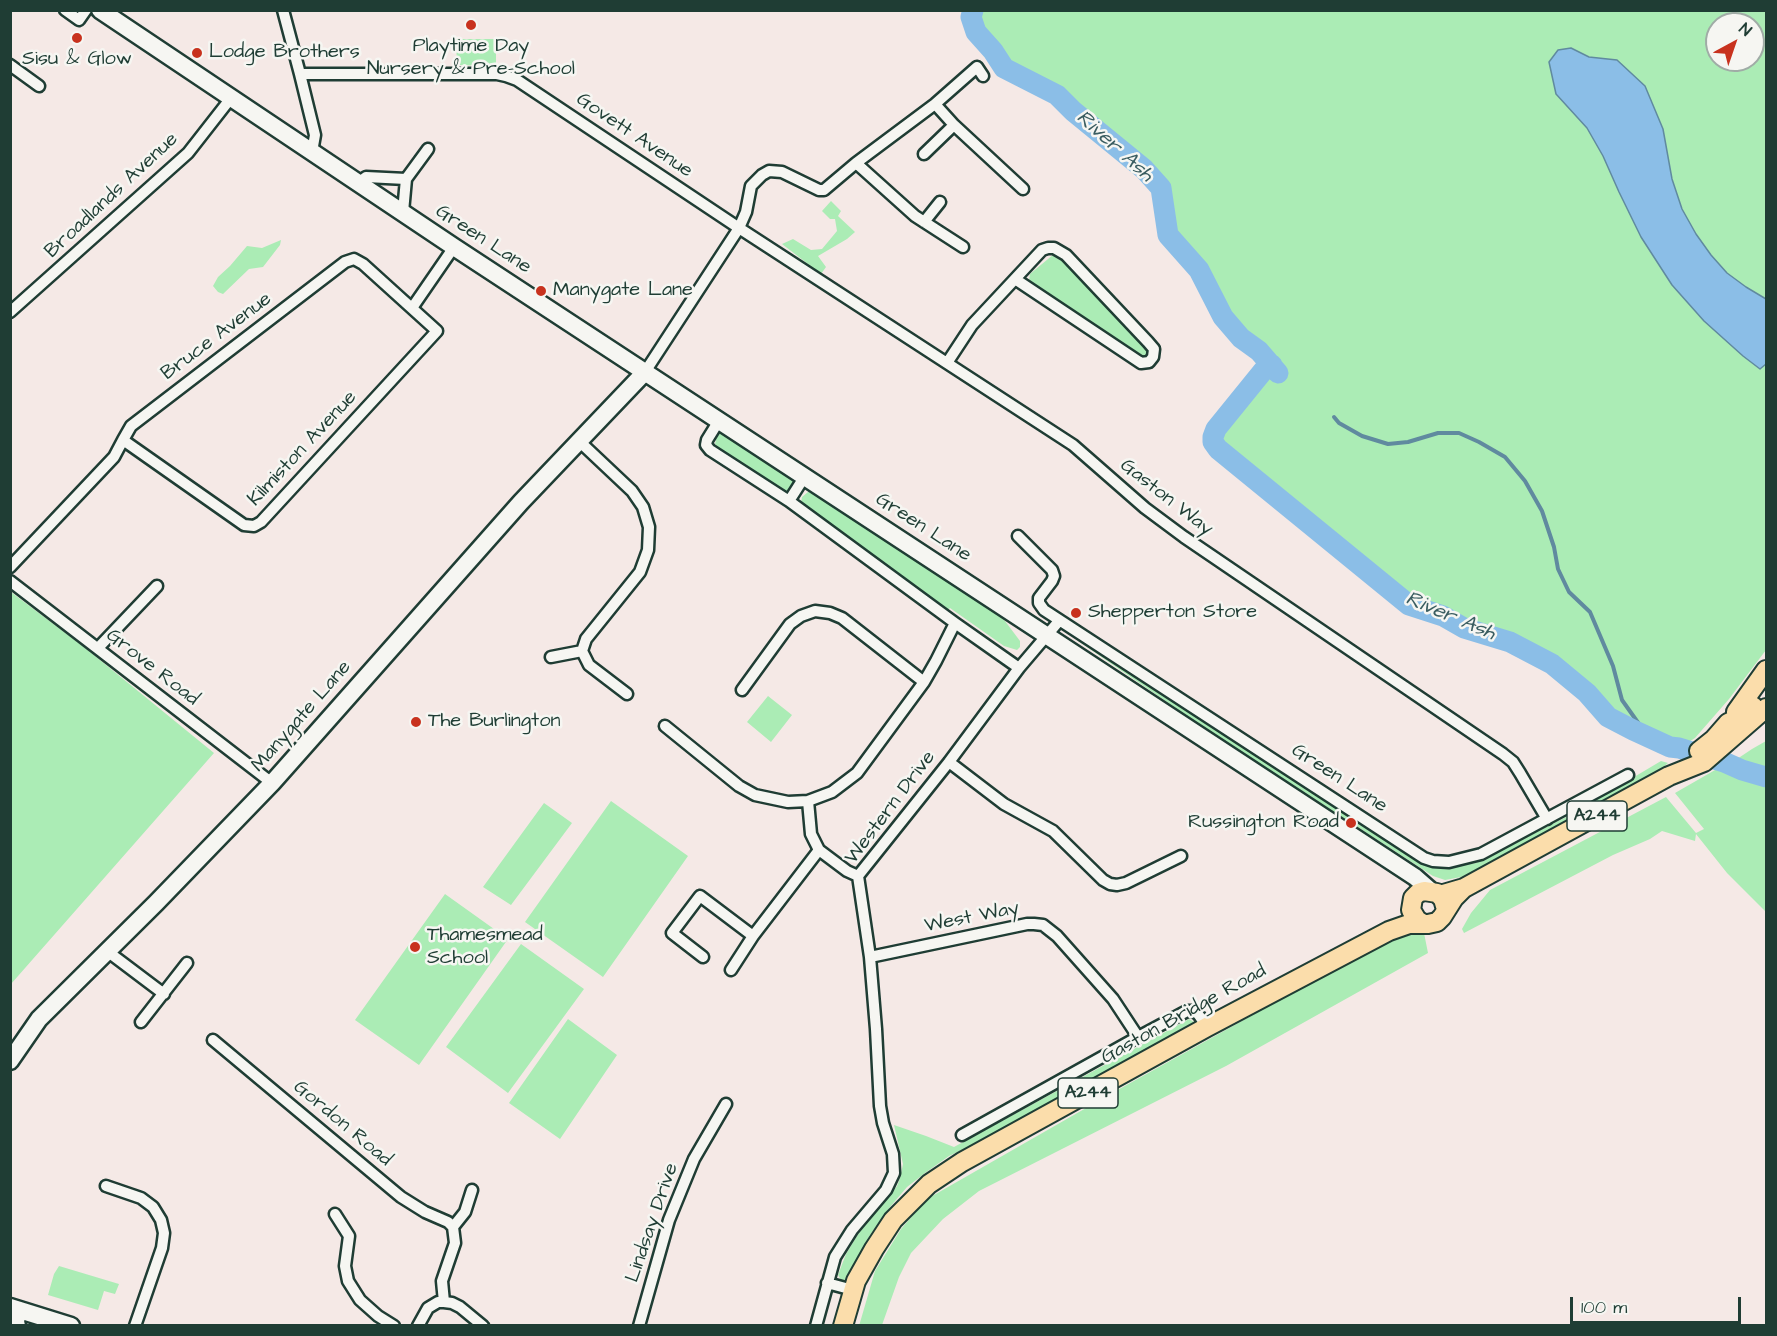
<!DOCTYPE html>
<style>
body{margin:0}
#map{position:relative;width:1777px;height:1336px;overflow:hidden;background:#f5e9e6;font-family:"Architects Daughter",sans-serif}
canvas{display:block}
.frame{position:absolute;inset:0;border:12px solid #1f3d34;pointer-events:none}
.north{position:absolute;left:1705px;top:12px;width:60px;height:60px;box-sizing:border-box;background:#f6f6f2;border:2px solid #a0aca6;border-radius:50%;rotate:40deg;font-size:16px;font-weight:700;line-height:24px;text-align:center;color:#1f3d34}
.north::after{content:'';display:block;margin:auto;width:21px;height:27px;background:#c8321e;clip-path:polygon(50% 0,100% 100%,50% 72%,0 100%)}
.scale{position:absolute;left:1570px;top:1297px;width:171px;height:27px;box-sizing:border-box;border:3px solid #1f3d34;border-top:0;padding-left:8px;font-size:18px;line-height:21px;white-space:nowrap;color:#1f3d34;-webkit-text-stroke:4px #f6f6f2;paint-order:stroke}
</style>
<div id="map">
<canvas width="1777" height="1336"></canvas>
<div class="frame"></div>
<div class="north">N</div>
<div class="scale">100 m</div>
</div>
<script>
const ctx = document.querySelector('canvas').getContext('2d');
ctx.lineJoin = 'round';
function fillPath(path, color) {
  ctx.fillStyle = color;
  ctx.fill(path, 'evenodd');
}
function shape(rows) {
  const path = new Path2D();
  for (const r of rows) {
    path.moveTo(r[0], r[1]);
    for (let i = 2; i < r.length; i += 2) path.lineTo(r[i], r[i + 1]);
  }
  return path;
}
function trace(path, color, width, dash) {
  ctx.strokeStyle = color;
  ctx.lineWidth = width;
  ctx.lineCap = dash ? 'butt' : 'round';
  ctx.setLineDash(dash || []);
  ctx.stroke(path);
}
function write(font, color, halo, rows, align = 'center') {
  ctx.font = font + ' "Architects Daughter",sans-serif';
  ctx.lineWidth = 5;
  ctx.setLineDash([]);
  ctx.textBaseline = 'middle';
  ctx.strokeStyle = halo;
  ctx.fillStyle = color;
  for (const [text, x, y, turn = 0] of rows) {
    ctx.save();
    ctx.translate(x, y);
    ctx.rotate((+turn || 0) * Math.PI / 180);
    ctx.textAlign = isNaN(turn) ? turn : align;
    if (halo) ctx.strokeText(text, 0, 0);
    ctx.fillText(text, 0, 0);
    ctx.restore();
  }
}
fillPath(shape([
 [975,11,1766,11,1766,650,1729,699,1695,738,1679,748,1670,747,1633,730,1608,717,1587,693,1552,664,1510,642,1464,628,1443,616,1409,605,1218,449,1213,442,1213,437,1219,431,1266,375,1271,365,1259,351,1241,338,1223,317,1199,270,1168,235,1165,225,1170,213,1165,186,1132,154,1121,150,1073,111,1057,95,1004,68,987,55],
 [1717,24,1753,24,1753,60,1717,60],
 [456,39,496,39,496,66,457,65],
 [831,201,841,211,838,216,855,232,847,239,818,256,826,267,821,274,782,244,793,239,811,250,822,249,837,231,835,219,830,219,822,211],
 [281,240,280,245,263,267,249,269,223,294,218,292,213,286,218,277,230,266,247,246,262,248],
 [1054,254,1058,254,1150,352,1148,356,1143,357,1136,355,1032,285,1029,281,1030,274],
 [725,432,797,481,793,489,787,492,778,489,720,451,715,444,717,435],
 [814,491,994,611,1005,621,1020,641,1020,647,1017,650,1004,646,950,608,948,610,801,503,802,497,808,492],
 [11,592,84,647,214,753,11,984],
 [1080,639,1424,864,1442,868,1476,863,1572,814,1575,815,1488,864,1461,877,1445,880,1433,876,1199,724,1081,643,1078,641],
 [768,696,792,715,771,742,747,722],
 [1766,741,1766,771,1737,759,1752,749],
 [1661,761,1668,763,1659,771,1595,804,1597,799],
 [1722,766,1766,782,1766,912,1727,873,1696,834,1695,841,1662,831,1650,839,1613,855,1464,933,1462,929,1471,913,1490,890,1666,797,1696,833,1704,829,1675,793],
 [611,801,688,856,603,977,525,922],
 [544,803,572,823,511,905,483,887],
 [445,894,508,939,419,1065,355,1020],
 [1414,933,1424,933,1428,953,1226,1066,979,1191,943,1219,911,1253,899,1277,882,1325,859,1326,875,1271,901,1229,927,1199,1114,1092,1395,936],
 [521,944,584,989,508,1093,446,1047],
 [568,1019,617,1055,560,1139,509,1103],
 [1189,1019,1194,1022,983,1140,949,1156,925,1173,907,1187,890,1207,870,1235,845,1280,841,1280,838,1275,846,1254,863,1226,882,1205,897,1186,900,1178,903,1164,894,1125,926,1136,954,1147],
 [59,1266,119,1284,115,1294,104,1291,98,1310,48,1295,54,1274]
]), '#abecb5');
const water = shape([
 [1571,48,1589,57,1617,60,1645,86,1663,129,1672,179,1682,209,1696,234,1711,255,1727,273,1746,287,1766,299,1766,364,1760,369,1743,356,1704,321,1672,285,1641,237,1619,192,1603,156,1587,128,1556,94,1549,62,1558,50,1571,48]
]);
fillPath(water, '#8bbee7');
trace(water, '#608a9f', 1.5);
trace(shape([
 [1334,417,1339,423,1362,436,1388,444,1408,442,1438,433,1459,433,1479,442,1505,457,1525,481,1542,511,1554,547,1558,569,1569,592,1590,612,1613,666,1622,700,1639,724,1670,747]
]), '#608a9f', 4);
trace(shape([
 [973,10,971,17,976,32,993,51,1004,68,1057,95,1073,111,1144,169,1161,188,1168,235,1199,270,1223,317,1241,338,1259,351,1278,373],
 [1272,365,1263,371,1216,429,1213,437,1213,442,1218,449,1409,605,1443,616,1464,628,1510,642,1552,664,1587,693,1608,717,1633,730,1670,747,1679,748,1724,762,1742,770,1766,777]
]), '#8bbee7', 21);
const street = shape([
 [65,10,79,20,86,10],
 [283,10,300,74,315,135,312,152],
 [10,65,39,86],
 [300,74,497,74,506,76,517,80,739,228,1073,445,1145,508,1184,537,1503,754,1513,762,1520,773,1547,819],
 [935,104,954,125,1023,189],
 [924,154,954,125],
 [856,163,915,216,963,247],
 [406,179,428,149],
 [358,183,366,177,406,179,403,212],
 [924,222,940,202],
 [412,308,454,247],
 [10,312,188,153,231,98],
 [947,363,972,325,1042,250,1048,248,1054,248,1066,255,1148,342,1154,349,1153,357,1149,362,1141,363,1015,279],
 [645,372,739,228,746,212,751,186,762,175,769,171,782,172,819,190,824,190,856,163,935,104,977,67,983,76],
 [720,419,707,440,706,445,710,450,789,501,955,623,1019,668],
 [579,441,632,491,643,507,649,527,648,550,640,572,586,639,582,651,589,665,627,694],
 [789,501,805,476],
 [1018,536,1052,570,1054,576,1052,581,1039,598,1039,603,1044,610,1424,858,1433,861,1449,862,1481,854,1628,775],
 [10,567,114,457,123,440,131,426,345,262,354,259,363,264,437,331,261,522,254,526,244,525,123,440],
 [10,581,272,783],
 [98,648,157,586],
 [551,657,582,651],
 [742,690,790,624,801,616,815,611,830,613,842,618,924,682],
 [665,726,739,786,755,795,788,802,808,801,832,792,857,773,924,682,936,661,955,623],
 [949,762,1004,804,1053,831,1103,880,1110,884,1117,885,1126,883,1181,856],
 [808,801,811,834,819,850],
 [107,951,164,994],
 [703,957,672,933,700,896,753,936],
 [870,957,1027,924,1034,924,1043,925,1057,936,1113,999,1138,1037],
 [731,970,753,936,819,850,847,871,858,876],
 [141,1022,187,963],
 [213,1040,401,1197,425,1212,448,1222,453,1227,455,1243,442,1281,444,1302],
 [962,1135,1138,1037,1187,1011,1193,1011,1198,1014,1207,1027],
 [106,1186,141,1198,153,1207,161,1220,164,1233,162,1248,135,1326],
 [335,1214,349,1236,345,1266,348,1281,360,1300,378,1316,394,1326],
 [453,1227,465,1212,472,1190],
 [827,1283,853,1290],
 [418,1326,428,1308,438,1302,444,1302,452,1303,460,1307,483,1326],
 [639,1326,669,1220,694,1159,726,1104],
 [816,1326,835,1257,852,1230,886,1190,894,1173,893,1154,883,1123,880,1106,876,1029,870,957,858,876,949,762,1019,668,1059,621]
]);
const secondary = shape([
 [100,10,454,247,1415,877,1431,891],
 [10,1061,39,1019,156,903,272,783,521,502,645,372],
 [10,1307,71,1326],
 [17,1326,16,1322,18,1310]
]);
const primary = shape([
 [1736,712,1766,670],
 [1699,751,1714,739,1728,723,1743,716,1753,706],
 [1440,895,1464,888,1669,776,1704,762,1766,708],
 [1422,923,1417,920,1411,910,1413,898,1418,893,1424,891,1437,893,1443,899,1445,906],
 [843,1326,856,1281,874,1249,893,1220,929,1184,962,1162,1207,1027,1389,931,1409,924,1428,924,1437,922,1442,917,1454,898,1464,888]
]);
trace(street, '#1f3d34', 15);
trace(secondary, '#1f3d34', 21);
trace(primary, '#1f3d34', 22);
trace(street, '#f6f6f2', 10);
trace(secondary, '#f6f6f2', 16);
trace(primary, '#fbddab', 18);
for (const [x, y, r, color] of [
 [471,25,6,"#c8321e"],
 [77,38,6,"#c8321e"],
 [197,53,6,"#c8321e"],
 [541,291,6,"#c8321e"],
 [1076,613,6,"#c8321e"],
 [416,722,6,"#c8321e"],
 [1351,823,6,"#c8321e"],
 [415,947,6,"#c8321e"]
]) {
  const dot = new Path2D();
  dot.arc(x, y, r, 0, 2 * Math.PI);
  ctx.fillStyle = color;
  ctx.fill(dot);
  trace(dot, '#f6f6f2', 2);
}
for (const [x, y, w] of [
 [1597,816,60],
 [1088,1093,60]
]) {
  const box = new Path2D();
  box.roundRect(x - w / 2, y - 15, w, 30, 4.5);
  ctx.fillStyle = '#f6f6f2';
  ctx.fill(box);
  trace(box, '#1f3d34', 1.5);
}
write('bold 18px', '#1f3d34', null, [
 ["A244",1597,816],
 ["A244",1088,1093]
]);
write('20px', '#1f3d34', '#f6f6f2', [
 ["Playtime Day",471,47,"center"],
 ["Nursery & Pre-School",471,70,"center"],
 ["Lodge Brothers",209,53],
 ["Sisu & Glow",77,60,"center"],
 ["Manygate Lane",553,291],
 ["Shepperton Store",1088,613],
 ["The Burlington",428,722],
 ["Russington Road",1339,823,"right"],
 ["Thamesmead",427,936],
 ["School",427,959]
], 'left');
write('20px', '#1f3d34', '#f6f6f2', [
 ["Govett Avenue",634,136,34],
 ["Broadlands Avenue",112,196,-43],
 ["Green Lane",483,240,33],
 ["Bruce Avenue",217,337,-37],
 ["Kilmiston Avenue",303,449,-47],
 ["Gaston Way",1166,498,38],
 ["Green Lane",923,528,33],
 ["Grove Road",152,668,38],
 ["Manygate Lane",302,717,-49],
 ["Green Lane",1339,779,33],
 ["Western Drive",891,808,-53],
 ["West Way",972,918,-11],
 ["Gaston Bridge Road",1184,1015,-29],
 ["Gordon Road",342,1124,40],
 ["Lindsay Drive",653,1223,-71]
]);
write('italic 21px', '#3a5d61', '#f6f6f2', [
 ["River Ash",1114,147,42],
 ["River Ash",1450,617,23]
]);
</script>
